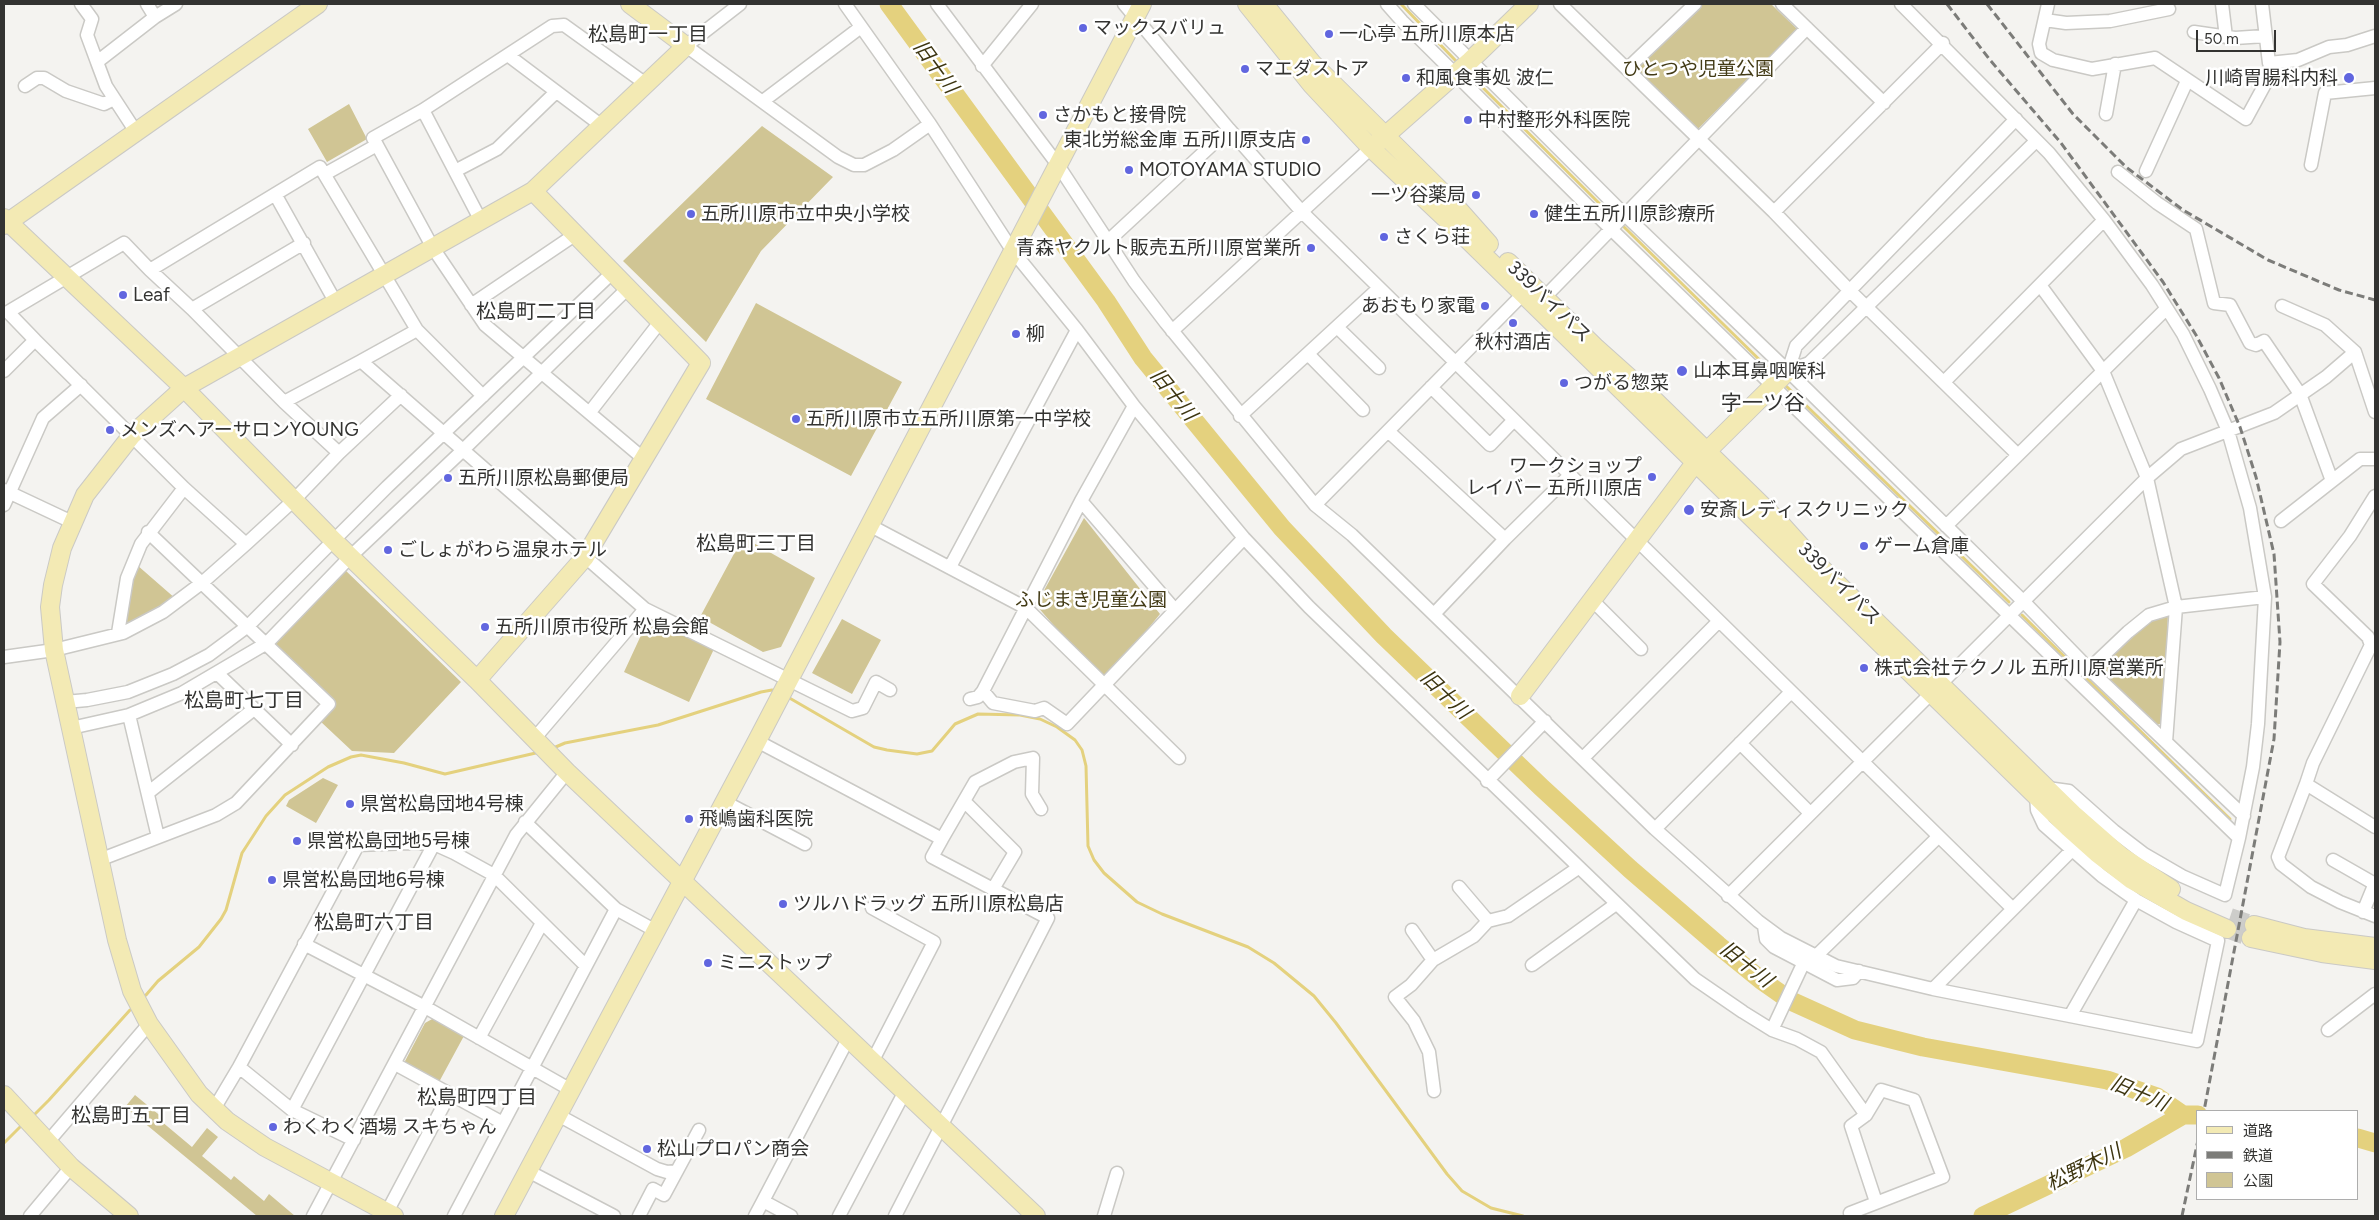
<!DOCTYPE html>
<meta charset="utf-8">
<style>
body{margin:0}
#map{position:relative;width:2379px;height:1220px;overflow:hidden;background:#f4f3f0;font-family:Figtree,"Noto Sans JP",sans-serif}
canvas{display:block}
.frame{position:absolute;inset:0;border:5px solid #333331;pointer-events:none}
.legend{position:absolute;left:2196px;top:1110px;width:162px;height:90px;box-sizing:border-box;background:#fff;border:1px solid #adadad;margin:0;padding:6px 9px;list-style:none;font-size:15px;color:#333331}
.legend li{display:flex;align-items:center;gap:10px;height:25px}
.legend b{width:25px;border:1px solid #adadad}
.scale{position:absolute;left:2196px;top:30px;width:80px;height:22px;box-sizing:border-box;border:2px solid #333331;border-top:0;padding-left:6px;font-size:15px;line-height:18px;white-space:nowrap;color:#333331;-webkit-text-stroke:4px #fff;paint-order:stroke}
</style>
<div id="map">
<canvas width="2379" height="1220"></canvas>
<div class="frame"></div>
<ul class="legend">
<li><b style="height:6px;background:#f3eab4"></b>道路</li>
<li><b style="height:6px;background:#7c7c79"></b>鉄道</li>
<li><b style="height:14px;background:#d0c594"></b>公園</li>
</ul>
<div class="scale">50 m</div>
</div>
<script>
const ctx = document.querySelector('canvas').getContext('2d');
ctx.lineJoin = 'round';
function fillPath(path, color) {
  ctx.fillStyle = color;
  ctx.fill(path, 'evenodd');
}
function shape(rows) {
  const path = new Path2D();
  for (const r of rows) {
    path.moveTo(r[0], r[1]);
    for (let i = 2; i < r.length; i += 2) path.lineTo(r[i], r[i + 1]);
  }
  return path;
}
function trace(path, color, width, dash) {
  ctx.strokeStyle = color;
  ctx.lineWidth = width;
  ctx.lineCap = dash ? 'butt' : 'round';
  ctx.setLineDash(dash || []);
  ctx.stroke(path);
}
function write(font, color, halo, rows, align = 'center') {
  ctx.font = font + ' Figtree,"Noto Sans JP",sans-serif';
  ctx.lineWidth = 5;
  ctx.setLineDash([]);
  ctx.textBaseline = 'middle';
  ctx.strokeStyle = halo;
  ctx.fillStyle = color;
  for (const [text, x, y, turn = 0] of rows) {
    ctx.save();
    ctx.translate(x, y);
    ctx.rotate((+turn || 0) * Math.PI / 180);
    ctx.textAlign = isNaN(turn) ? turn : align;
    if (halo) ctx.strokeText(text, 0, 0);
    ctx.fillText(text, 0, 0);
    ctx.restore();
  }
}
fillPath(shape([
 [1703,4,1771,4,1797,29,1698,129,1635,67],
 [349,104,367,139,327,162,308,129],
 [762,126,833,177,761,251,706,342,623,261],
 [756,303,902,382,851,476,706,399],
 [1084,518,1160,614,1104,683,1036,605],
 [743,537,815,578,781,647,763,652,700,617],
 [137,565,176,599,123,628,129,593],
 [343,568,461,682,394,753,352,751,320,721,335,704,272,643],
 [2168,614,2164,723,2156,725,2102,673,2101,667,2131,635,2152,620],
 [649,618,714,649,689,702,624,672],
 [842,619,881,640,852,694,812,673],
 [323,778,338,785,316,823,286,806,289,800],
 [434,1018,465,1034,439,1082,404,1063,425,1023],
 [135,1095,163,1118,161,1121,192,1147,207,1128,218,1137,202,1156,231,1180,234,1176,264,1201,269,1194,295,1216,257,1216,125,1107]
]), '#d0c594');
trace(shape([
 [1401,4,1456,61],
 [1469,74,1610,214],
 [1624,227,1773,373],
 [1786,386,2009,602],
 [2022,615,2230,819],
 [786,696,874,747,887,750,917,754,932,751,955,724,978,714,1020,715,1040,719,1057,727,1075,740,1082,750,1086,766,1088,846,1094,860,1104,873,1137,902,1162,914,1248,947,1274,963,1314,996,1336,1023,1447,1174,1462,1191,1491,1208,1523,1216],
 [551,749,565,743,658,725,761,692,772,690,776,691],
 [146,995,158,981,199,947,221,919,226,910,242,853,266,816,285,795,328,767,351,757,361,755,404,763,445,774,540,752],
 [32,1117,49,1100,130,1010],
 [4,1143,23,1124]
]), '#e4d17e', 3);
trace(shape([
 [889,4,1106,301,1143,358,1282,528,1384,636,1541,787,1630,869,1718,945,1761,980,1791,1001,1855,1030,1923,1047,2107,1080,2157,1097,2183,1115,2198,1115],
 [2358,1138,2375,1143],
 [1983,1216,2126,1148,2183,1115]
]), '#e4d17e', 19);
trace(shape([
 [2230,917,2254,925],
 [2227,929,2251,938]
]), '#cdcdca', 18, [18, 9]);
const street = shape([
 [81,4,92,19,87,35,97,62],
 [740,4,686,46,838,157,854,165,864,165,893,150,930,124],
 [845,4,930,124,1012,250,1077,330,1134,406,1244,538,1309,607,1695,979,1743,1012,1772,1030,1797,1039,1821,1052,1866,1115,1881,1090,1914,1100,1943,1177,1850,1213],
 [937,4,1058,165,1134,281,1166,323,1315,505,1352,535,1655,829,1758,921,1781,938,1836,966,1933,989,2197,1041,2218,941,2176,922,2136,900,2102,876,2044,825,2037,810,2036,794,2047,788,2069,791,2114,831,2144,854,2182,876,2225,895,2239,838,1611,229,1402,21,1387,4],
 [1124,4,1229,129,1302,212,2013,909],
 [1414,4,1625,215,1788,371,2023,601,2089,669,2244,816],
 [1560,4,1774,212,1849,290,2018,455],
 [1782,4,1884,103],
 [1901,4,2049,153,2104,220,2152,285,2183,334,2210,389,2228,431,2250,508,2265,597,2258,724,2253,767,2239,838],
 [2048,4,2039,44,2041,53,2053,60,2092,69,2155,58,2246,119,2270,75,2271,66,2269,63,2298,60,2329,47,2347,45,2375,36],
 [2222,4,2226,37],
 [2262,4,2269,63],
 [155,17,176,4],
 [2045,20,2066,23,2110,21,2169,9],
 [2194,32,2235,38,2265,36],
 [509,56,602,126],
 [982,66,1032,4],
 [1628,68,1695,4],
 [25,86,37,78,44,78,66,91,104,104,114,99],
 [763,101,861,27],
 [423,110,481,221],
 [2106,114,2115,64],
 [136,132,106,86,97,62,155,17,147,4],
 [377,145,433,248,485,325,644,459],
 [2311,165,2325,93,2375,88],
 [455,171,497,149,556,92],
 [2146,171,2187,81],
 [2118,172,2157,203,2196,229,2214,303,2230,305,2250,343,2256,345,2264,341,2300,394,2332,481],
 [325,174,377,145,373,138,423,110,552,26,564,25,646,84],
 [275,194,336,303],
 [1774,212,1943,43],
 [1107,242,1229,129],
 [150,270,192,309,284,402,361,361,645,609,852,711,863,708,876,682,890,690],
 [2040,285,2103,371,2147,478,2176,607,2166,742],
 [1539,303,1807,28],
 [471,305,576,234],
 [2282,306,2325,325,2355,352],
 [192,309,304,243],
 [1337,327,1379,368],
 [1172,331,1371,148],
 [35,340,184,488,246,544],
 [1308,354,1363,410],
 [361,361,417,330],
 [4,371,35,340,8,312,124,243,150,270,320,167,417,330,483,396],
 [1788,371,1796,346,2016,119],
 [1788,371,1809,363,2036,141],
 [1944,382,2104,220],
 [1431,387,1490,445,1513,421],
 [284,402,339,453],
 [590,412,660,322],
 [1240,416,1379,288],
 [1388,431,1505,539],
 [4,490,72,522],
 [1081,501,1175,610],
 [4,505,43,418,81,385],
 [1315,505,1528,289],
 [2281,521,2360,459,2375,459],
 [869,525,1026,608,1179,758],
 [1946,526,2166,309],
 [950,567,1077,330],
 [1592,600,1641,649],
 [1434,614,1505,539,1569,476],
 [118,633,127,578,141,544,184,488],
 [4,657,54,650,123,633,163,612,203,582,246,544,294,500,339,453,401,395],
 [2089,669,2128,632,2149,615,2176,607,2265,597],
 [218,674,292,745],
 [983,691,1081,501,1134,406],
 [970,699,978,697,983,691,993,703,1035,711,1044,708,1067,724,1244,538],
 [65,702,87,700,128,692,173,674,209,655,248,626,387,487,613,272],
 [129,715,158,837],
 [71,728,129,715,182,693,267,643,351,556,462,451,628,288],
 [534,739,645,609],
 [757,741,942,839,932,857,1048,918,895,1216],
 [1740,743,1810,813],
 [1583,758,1719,621],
 [1487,781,1545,721],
 [2306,784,2313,763,2371,645,2368,637,2313,584,2350,536,2375,496],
 [149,792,254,709],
 [725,802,805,844],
 [525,822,616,909,656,931],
 [2375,827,2306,784,2278,857,2281,864,2311,887,2340,902,2375,916],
 [1655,829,1791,692],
 [942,839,964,801],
 [99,860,216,815,236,803,329,704,148,532],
 [2333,860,2375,884],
 [1459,887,1488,921],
 [993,889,1015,852,964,801,975,782,1014,762,1033,758,1032,794,1041,809],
 [1728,896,2147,478,2181,449,2274,413,2326,377,2355,352,2375,412],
 [2363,912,2375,883],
 [1764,926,1766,939,1774,947,1837,980,1853,978,1859,971],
 [1412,930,1433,960],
 [304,944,425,1007,571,1090],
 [1815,957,1938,837],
 [1532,965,1616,904],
 [1933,989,2072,850],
 [2070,1016,2136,900],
 [1772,1030,1803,964],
 [2328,1030,2375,994],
 [479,1038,542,923],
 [872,1062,934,942,872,908],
 [395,1064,503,1123],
 [239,1067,292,1110,354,1140],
 [1434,1091,1429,1052,1414,1021,1395,997,1411,985,1433,960,1474,936,1488,921,1508,916,1578,868],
 [214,1109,239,1067,358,845,409,843,434,844,454,853,494,875,585,965],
 [292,1110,434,844],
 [558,1115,657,1169,667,1172,677,1171],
 [1866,1115,1851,1126,1876,1202],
 [47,1143,149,1024],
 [528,1171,614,1216],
 [387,1212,449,1095],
 [30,1216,71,1167],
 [313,1216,516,835,567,772],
 [454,1216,616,909],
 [639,1216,653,1189,664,1195,699,1130],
 [755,1216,763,1201],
 [791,1216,763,1201,848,1039],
 [839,1216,904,1093],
 [1104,1216,1117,1173]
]);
const secondary = shape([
 [1247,4,1312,85,1371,148,1463,235,2069,828,2097,853,2132,880,2186,911,2227,929],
 [1264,4,1312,63,1450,200,1489,244],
 [1377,143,1470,61,1529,4],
 [4,218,184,388,334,541,477,680,567,772,1036,1216],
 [4,225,318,4],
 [1508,262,1595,347,1652,398,1779,522,1815,562,2073,814,2121,856,2171,889],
 [477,680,585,557,701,363,533,191],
 [1520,696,1695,463,1788,371],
 [2254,925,2304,938,2375,947],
 [2251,938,2322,953,2375,960],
 [4,1095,71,1167,129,1216],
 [394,1216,265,1147,227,1121,199,1094,149,1024,132,991,117,940,54,650,50,607,53,585,62,548,85,495,132,435,184,388,533,191,686,46,630,4],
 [504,1216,757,741,1142,4]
]);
trace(street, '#cac9c5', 15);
trace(secondary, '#cac9c5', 20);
trace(street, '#fff', 12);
trace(secondary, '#f3eab4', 18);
trace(shape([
 [1947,4,1990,60,2061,143,2163,282,2196,335,2219,378,2240,427,2256,477,2274,554,2280,642,2274,739,2204,1111],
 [1987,4,2073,114,2126,167,2183,210,2268,260,2339,290,2375,300],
 [2182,1216,2198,1140]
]), '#7c7c79', 3, [8, 4]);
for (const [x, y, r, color] of [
 [1083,28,5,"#6166df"],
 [1329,34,5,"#6166df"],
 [1245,69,5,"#6166df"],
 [1406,78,5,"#6166df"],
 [2349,78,6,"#6166df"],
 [1043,115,5,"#6166df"],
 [1468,120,5,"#6166df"],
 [1306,140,5,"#6166df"],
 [1129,170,5,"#6166df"],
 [1476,195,5,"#6166df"],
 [691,214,5,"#6166df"],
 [1534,214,5,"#6166df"],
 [1384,237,5,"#6166df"],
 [1311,248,5,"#6166df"],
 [123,295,5,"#6166df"],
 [1485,306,5,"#6166df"],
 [1513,323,5,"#6166df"],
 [1016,334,5,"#6166df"],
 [1682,371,6,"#6166df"],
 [1564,383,5,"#6166df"],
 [796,419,5,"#6166df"],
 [110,430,5,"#6166df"],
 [1652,477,5,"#6166df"],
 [448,478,5,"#6166df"],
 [1689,510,6,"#6166df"],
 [1864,546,5,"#6166df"],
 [388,550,5,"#6166df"],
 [485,627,5,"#6166df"],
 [1864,668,5,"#6166df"],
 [350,804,5,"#6166df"],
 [689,819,5,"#6166df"],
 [297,841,5,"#6166df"],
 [272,880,5,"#6166df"],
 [783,904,5,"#6166df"],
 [708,963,5,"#6166df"],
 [273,1127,5,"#6166df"],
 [647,1149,5,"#6166df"]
]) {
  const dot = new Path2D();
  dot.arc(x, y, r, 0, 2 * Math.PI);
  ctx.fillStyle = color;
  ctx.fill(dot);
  trace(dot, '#fff', 2);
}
write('19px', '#333331', '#fff', [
 ["マックスバリュ",1093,28],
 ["一心亭 五所川原本店",1339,34],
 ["マエダストア",1255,69],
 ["和風食事処 波仁",1416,78],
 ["川崎胃腸科内科",2338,78,"right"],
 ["さかもと接骨院",1053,115],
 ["中村整形外科医院",1478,120],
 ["東北労総金庫 五所川原支店",1296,140,"right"],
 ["MOTOYAMA STUDIO",1139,170],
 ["一ツ谷薬局",1466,195,"right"],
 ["五所川原市立中央小学校",701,214],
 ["健生五所川原診療所",1544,214],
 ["さくら荘",1394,237],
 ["青森ヤクルト販売五所川原営業所",1301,248,"right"],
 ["Leaf",133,295],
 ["あおもり家電",1475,306,"right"],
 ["柳",1026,334],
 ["秋村酒店",1513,342,"center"],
 ["山本耳鼻咽喉科",1693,371],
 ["つがる惣菜",1574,383],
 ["五所川原市立五所川原第一中学校",806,419],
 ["メンズヘアーサロンYOUNG",120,430],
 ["ワークショップ",1642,466,"right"],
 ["レイバー 五所川原店",1642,488,"right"],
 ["五所川原松島郵便局",458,478],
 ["安斎レディスクリニック",1700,510],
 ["ゲーム倉庫",1874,546],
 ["ごしょがわら温泉ホテル",398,550],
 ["五所川原市役所 松島会館",495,627],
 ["株式会社テクノル 五所川原営業所",1874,668],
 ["県営松島団地4号棟",360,804],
 ["飛嶋歯科医院",699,819],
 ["県営松島団地5号棟",307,841],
 ["県営松島団地6号棟",282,880],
 ["ツルハドラッグ 五所川原松島店",793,904],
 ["ミニストップ",718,963],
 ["わくわく酒場 スキちゃん",283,1127],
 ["松山プロパン商会",657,1149]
], 'left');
write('19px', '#433b16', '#fff', [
 ["ひとつや児童公園",1698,69],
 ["ふじまき児童公園",1091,600]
]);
write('19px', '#333331', '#fff', [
 ["339バイパス",1549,302,44],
 ["339バイパス",1839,584,45]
]);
write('20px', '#333331', '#fff', [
 ["松島町一丁目",648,35],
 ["松島町二丁目",536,312],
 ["松島町三丁目",756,544],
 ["松島町七丁目",244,701],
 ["松島町六丁目",374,923],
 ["松島町四丁目",477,1098],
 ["松島町五丁目",131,1116]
]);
write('italic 20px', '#3d3510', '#fff', [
 ["旧十川",935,67,54],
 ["旧十川",1173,395,51],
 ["旧十川",1445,695,44],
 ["旧十川",1746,965,38],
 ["旧十川",2139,1094,23],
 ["松野木川",2084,1168,-26]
]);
write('21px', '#333331', '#fff', [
 ["字一ツ谷",1763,404]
]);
</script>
